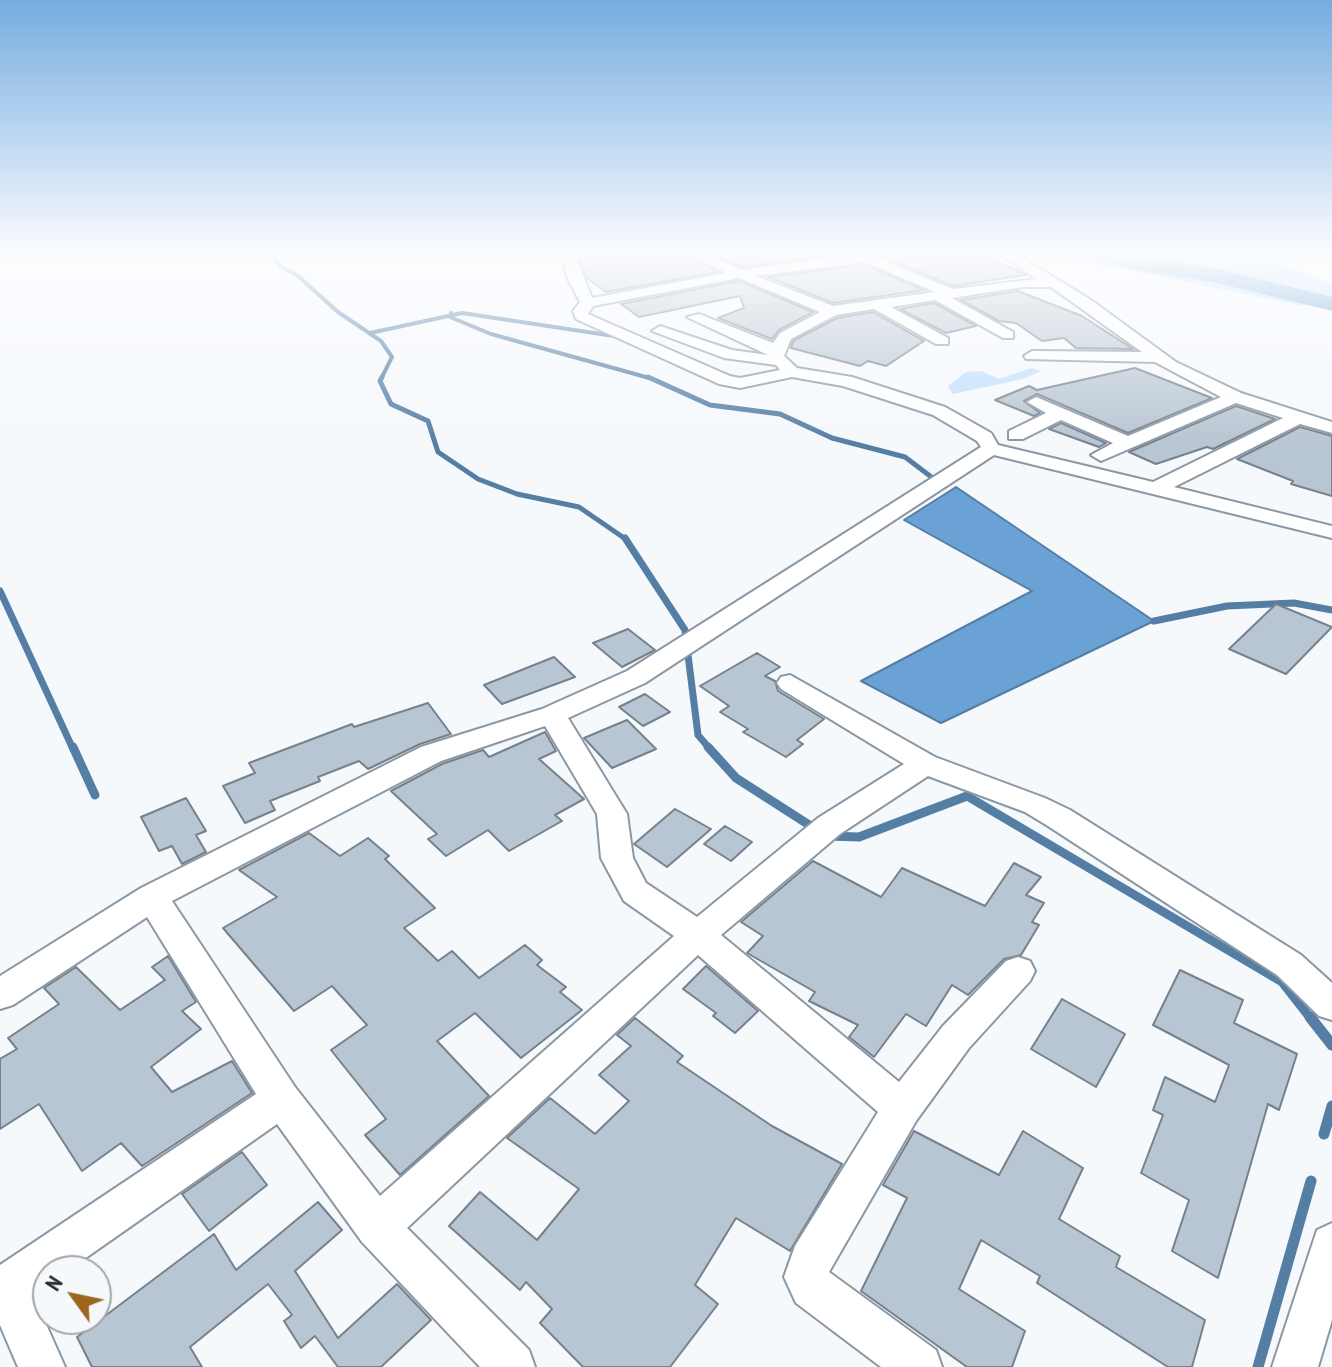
<!DOCTYPE html>
<style>
body{margin:0}
#map{position:relative;width:1332px;height:1367px;overflow:hidden;background:#f6f9fc;font-family:"PT Sans Narrow",sans-serif}
canvas{display:block}
.north{position:absolute;left:32px;top:1255px;width:80px;height:80px;box-sizing:border-box;background:#f6f9fc;border:2px solid #a2a6aa;border-radius:50%;rotate:303deg;font-size:22px;font-weight:700;line-height:32px;text-align:center;color:#24292e}
.north::after{content:'';display:block;margin:auto;width:28px;height:36px;background:#9c6620;clip-path:polygon(50% 0,100% 100%,50% 72%,0 100%)}
</style>
<div id="map">
<canvas width="1332" height="1367"></canvas>
<div class="north">N</div>
</div>
<script>
const ctx = document.querySelector('canvas').getContext('2d');
ctx.lineJoin = 'round';
function fillPath(path, color) {
  ctx.fillStyle = color;
  ctx.fill(path, 'evenodd');
}
function shape(rows) {
  const path = new Path2D();
  for (const r of rows) {
    path.moveTo(r[0], r[1]);
    for (let i = 2; i < r.length; i += 2) path.lineTo(r[i], r[i + 1]);
  }
  return path;
}
function trace(path, color, width, dash) {
  ctx.strokeStyle = color;
  ctx.lineWidth = width;
  ctx.lineCap = dash ? 'butt' : 'round';
  ctx.setLineDash(dash || []);
  ctx.stroke(path);
}
fillPath(shape([
 [1044,253,1257,253,1332,285,1332,299,1304,306],
 [1031,368,1041,371,1023,379,953,394,948,386,966,372,981,371,999,379]
]), '#c0dffd');
const water = shape([
 [956,487,1154,621,941,723,861,681,1032,591,904,520,956,487]
]);
fillPath(water, '#6aa2d6');
trace(water, '#557ea4', 2);
trace(shape([
 [270,253,280,266,298,276,338,312,381,341,392,357,381,379],
 [451,313,450,317,491,334,653,379],
 [370,333,462,313,614,336]
]), '#557ea4', 4);
trace(shape([
 [382,377,380,381,391,404,428,421,438,452,478,479,517,494,579,507,627,540],
 [648,377,710,405,780,414,832,438,905,457,934,479]
]), '#557ea4', 5);
trace(shape([
 [625,538,685,630,686,639],
 [0,591,73,749],
 [1154,621,1227,606,1294,603,1332,610],
 [688,655,698,735,710,749]
]), '#557ea4', 7);
trace(shape([
 [73,747,95,795],
 [708,747,736,778,817,830],
 [827,836,859,837,967,796,1282,982,1311,1019]
]), '#557ea4', 9);
trace(shape([
 [1310,1017,1332,1045],
 [1324,1134,1332,1106],
 [1258,1367,1311,1181]
]), '#557ea4', 11);
fillPath(shape([
 [1089,253,1120,253,1213,268,1332,297,1332,311,1213,282,1129,269,1092,257,1089,253]
]), '#6aa2d6');
const building = shape([
 [605,253,686,253,717,272,606,292,587,278,580,260,605,253],
 [712,253,844,253,742,267,712,253],
 [873,253,981,253,1026,275,953,286,873,253],
 [865,265,924,290,833,303,768,277,865,265],
 [739,281,813,312,779,330,772,339,718,318,744,308,740,296,639,317,621,304,739,281],
 [1018,291,1082,316,1133,349,1076,348,1064,338,1042,341,1016,323,999,321,961,300,1018,291],
 [934,303,976,326,946,333,900,309,934,303],
 [873,312,924,341,886,366,868,361,860,366,791,348,793,341,837,318,873,312],
 [1135,368,1212,398,1128,433,1037,394,1024,401,1040,413,1034,416,995,400,1029,386,1037,390,1135,368],
 [1236,406,1275,419,1213,449,1207,447,1156,464,1129,452,1236,406],
 [1061,423,1106,443,1099,447,1049,429,1061,423],
 [1300,427,1332,436,1332,496,1291,484,1293,481,1237,459,1300,427],
 [1276,604,1332,627,1286,674,1229,649,1276,604],
 [628,629,655,650,622,667,593,643,628,629],
 [757,653,780,667,765,676,775,681,778,691,824,719,797,740,803,744,786,757,743,732,748,729,720,712,729,706,700,686,757,653],
 [554,657,575,677,502,704,484,685,554,657],
 [645,694,670,712,643,726,619,707,645,694],
 [428,703,451,734,420,744,368,769,359,761,318,777,320,781,270,801,275,810,245,823,223,786,255,773,249,763,352,724,354,727,428,703],
 [627,720,656,749,612,768,584,738,627,720],
 [545,732,556,751,539,759,584,799,555,815,562,821,509,851,488,830,446,856,428,839,437,834,391,791,442,764,483,750,489,757,545,732],
 [186,798,206,831,196,835,206,852,182,864,172,846,159,851,141,817,186,798],
 [675,809,711,829,667,867,634,844,675,809],
 [725,826,752,842,731,861,704,844,725,826],
 [309,833,340,856,368,838,389,856,385,859,435,908,404,928,438,961,452,951,479,978,525,945,542,960,537,965,566,987,560,992,582,1010,521,1058,475,1013,437,1041,489,1096,400,1175,365,1135,386,1119,331,1050,367,1025,332,986,294,1011,223,928,277,897,239,870,309,833],
 [813,861,881,897,902,868,985,906,1014,863,1041,877,1026,895,1044,903,1032,922,1039,925,1021,955,1004,959,968,995,952,985,926,1026,906,1014,874,1057,849,1037,858,1025,809,1001,815,992,747,953,763,936,741,922,813,861],
 [168,956,196,1002,182,1011,201,1029,151,1067,172,1092,232,1061,252,1093,142,1166,121,1143,82,1171,39,1104,0,1129,0,1059,17,1049,8,1038,59,1004,44,988,76,967,120,1010,165,980,152,967,168,956],
 [706,966,758,1011,735,1033,713,1016,716,1013,683,989,706,966],
 [1180,970,1243,1000,1234,1023,1297,1054,1279,1110,1268,1104,1218,1278,1172,1251,1189,1200,1141,1173,1163,1115,1153,1110,1165,1077,1215,1102,1229,1065,1153,1025,1180,970],
 [1062,999,1125,1034,1096,1087,1031,1049,1062,999],
 [635,1018,683,1056,677,1062,772,1126,842,1164,790,1251,736,1218,695,1285,718,1304,670,1367,583,1367,540,1323,552,1309,526,1282,520,1290,449,1226,480,1192,537,1240,579,1189,507,1138,550,1098,595,1134,629,1101,599,1075,631,1046,617,1035,635,1018],
 [914,1131,999,1175,1023,1131,1083,1168,1059,1219,1120,1256,1116,1267,1205,1320,1192,1367,1168,1367,1037,1283,1040,1276,981,1240,959,1289,1025,1331,1012,1367,967,1367,861,1291,907,1198,883,1185,914,1131],
 [242,1152,267,1185,209,1231,182,1194,242,1152],
 [318,1202,342,1230,295,1271,338,1338,397,1284,431,1320,381,1367,338,1367,315,1336,301,1348,284,1321,292,1315,268,1284,190,1347,202,1367,92,1367,77,1337,214,1234,236,1270,318,1202]
]);
fillPath(building, '#b8c5d2');
trace(building, '#75828e', 2);
const minor = shape([
 [562,253,602,253,576,258,592,298,726,273,689,253,705,253,742,270,865,253,953,289,1037,279,999,253,1014,253,1091,300,1176,362,1241,393,1332,422,1332,433,1300,424,1174,487,1332,526,1332,538,994,455,645,683,568,718,627,814,633,858,646,883,697,917,818,818,904,764,781,689,777,683,781,677,790,675,935,757,1045,798,1070,810,1301,955,1332,983,1332,1020,1319,1016,1277,975,1048,826,1025,812,928,776,840,834,721,935,899,1082,943,1026,1006,961,1018,957,1030,961,1035,971,1030,981,969,1048,916,1121,829,1272,936,1350,942,1367,881,1367,796,1303,784,1277,795,1246,878,1112,698,955,407,1228,529,1350,535,1367,480,1367,362,1242,277,1124,67,1271,48,1271,48,1284,33,1295,65,1367,18,1367,0,1325,0,1265,256,1094,147,917,13,1005,0,1009,0,976,141,888,421,747,542,709,627,671,981,447,977,441,933,415,843,386,792,377,740,388,719,384,576,319,573,311,580,302,567,277,562,253],
 [865,262,935,292,833,306,756,276,865,262],
 [739,278,820,312,780,333,773,343,699,314,687,317,768,355,732,350,660,326,652,331,724,358,776,365,780,370,740,378,730,376,588,314,593,306,739,278],
 [1023,287,1051,287,1142,352,1032,351,1024,356,1026,359,1155,362,1221,397,1128,436,1036,397,1027,402,1046,413,1009,431,1009,439,1023,439,1061,420,1113,443,1091,455,1101,461,1236,403,1283,418,1153,482,998,445,991,433,945,407,852,377,797,368,784,356,791,339,836,315,874,309,936,344,948,344,948,338,891,307,935,300,1003,338,1013,338,1013,332,952,298,1023,287],
 [545,726,597,814,601,858,624,901,674,936,380,1196,295,1087,172,901,441,761,545,726],
 [1332,1223,1332,1320,1318,1367,1272,1367,1317,1230,1332,1223]
]);
trace(minor, '#8b98a4', 4);
fillPath(minor, '#fff');
const sky = ctx.createLinearGradient(0, 0, 0, 444);
sky.addColorStop(0, '#75ade1');
sky.addColorStop(0.57, '#fbfcfe');
sky.addColorStop(1, '#fbfcfe00');
ctx.fillStyle = sky;
ctx.fillRect(0, 0, 1332, 444);
</script>
